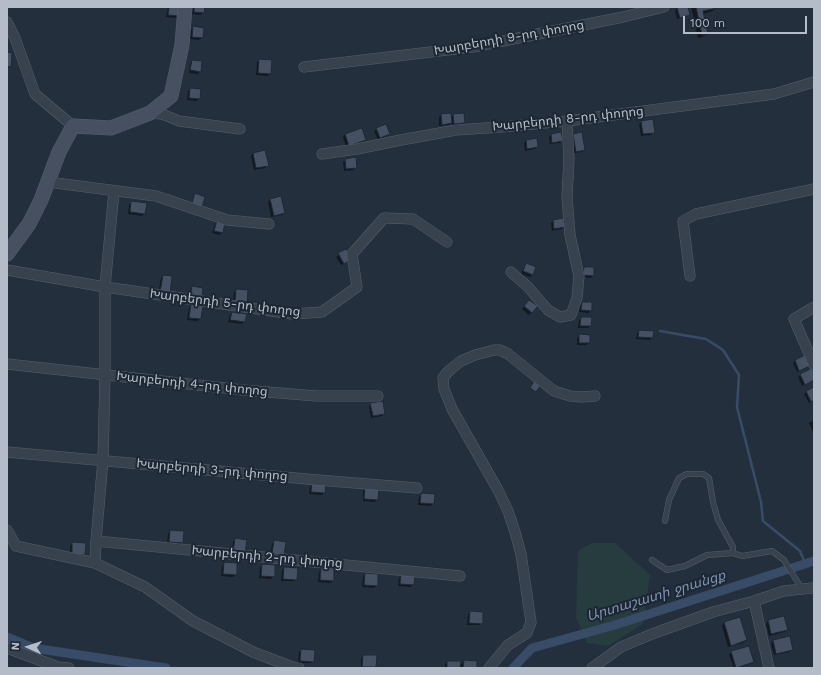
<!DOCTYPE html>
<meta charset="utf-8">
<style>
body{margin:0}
#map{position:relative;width:821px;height:675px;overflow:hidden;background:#242f3e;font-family:"Work Sans",sans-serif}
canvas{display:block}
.frame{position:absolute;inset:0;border:8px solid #b4bcc9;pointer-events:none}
.north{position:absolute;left:8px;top:627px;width:40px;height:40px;-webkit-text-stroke:3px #1d2633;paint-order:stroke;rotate:273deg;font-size:11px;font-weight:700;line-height:16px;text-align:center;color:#b4bcc9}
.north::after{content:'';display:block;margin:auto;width:14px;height:18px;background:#b4bcc9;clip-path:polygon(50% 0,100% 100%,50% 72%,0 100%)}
.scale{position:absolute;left:683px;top:16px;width:124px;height:18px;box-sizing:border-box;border:2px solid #b4bcc9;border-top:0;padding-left:5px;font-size:12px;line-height:14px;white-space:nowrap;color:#b4bcc9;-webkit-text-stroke:3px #1d2633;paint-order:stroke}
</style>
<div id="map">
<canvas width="821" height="675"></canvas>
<div class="frame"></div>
<div class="north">N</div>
<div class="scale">100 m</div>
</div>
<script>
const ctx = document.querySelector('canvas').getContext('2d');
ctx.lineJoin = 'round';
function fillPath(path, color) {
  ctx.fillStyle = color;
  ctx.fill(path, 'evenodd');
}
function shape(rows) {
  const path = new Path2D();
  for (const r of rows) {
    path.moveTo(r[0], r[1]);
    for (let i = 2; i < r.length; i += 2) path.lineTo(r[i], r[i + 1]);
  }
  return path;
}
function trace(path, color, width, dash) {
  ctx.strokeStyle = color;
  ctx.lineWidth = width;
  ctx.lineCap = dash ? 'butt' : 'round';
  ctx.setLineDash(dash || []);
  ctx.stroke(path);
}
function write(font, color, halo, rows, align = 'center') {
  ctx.font = font + ' "Work Sans","Noto Sans Armenian",sans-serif';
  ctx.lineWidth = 4;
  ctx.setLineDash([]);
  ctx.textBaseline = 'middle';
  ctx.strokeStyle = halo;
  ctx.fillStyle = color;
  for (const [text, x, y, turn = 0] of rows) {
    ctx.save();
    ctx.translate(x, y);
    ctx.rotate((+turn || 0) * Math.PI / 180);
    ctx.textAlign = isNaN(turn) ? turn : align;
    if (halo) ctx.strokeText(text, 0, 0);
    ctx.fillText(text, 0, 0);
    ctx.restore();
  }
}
fillPath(shape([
 [592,543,615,543,650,575,643,624,608,646,587,643,576,617,578,551]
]), '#263c3f');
fillPath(shape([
 [168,7,179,7,178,16,176,18,166,17],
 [193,7,204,7,203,13,201,15,192,14],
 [682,7,687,7,689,14,686,17,677,19,675,11,677,8],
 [691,7,717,7,713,11,703,14,707,33,703,37,698,38],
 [194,27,202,38,199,40,190,39,191,30],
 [259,60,270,74,268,76,256,75,257,62],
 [192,61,200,71,198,74,189,73,190,63],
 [191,89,200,90,199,99,196,101,187,100,188,91],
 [450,114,451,118,453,115,464,123,461,125,452,126,452,123,449,125,439,126,439,117,441,115],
 [642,122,654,132,651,135,641,136,639,124],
 [361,129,365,139,362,142,346,147,343,137,345,134],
 [377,129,389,134,386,136,378,140,374,131],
 [551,135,562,140,560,143,550,144,549,137],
 [573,135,584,150,582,152,574,153,571,137],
 [526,141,537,146,535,149,525,151,524,143],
 [253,153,268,165,265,168,254,170,251,156],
 [346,160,356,168,354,170,344,171,343,162],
 [270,200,284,212,282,215,271,217,268,202],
 [131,202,144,214,142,216,128,214,129,205],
 [217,221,222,232,220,235,212,233,215,224],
 [553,221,564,226,562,229,552,231,551,223],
 [346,250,349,261,341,265,336,257],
 [526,264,533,274,530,277,521,274,524,267],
 [584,268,593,275,591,278,581,277,582,270],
 [163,276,171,277,158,294,161,278],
 [192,287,201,297,188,298,190,290],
 [237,290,247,291,233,304,234,292],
 [527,303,536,307,529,315,522,309],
 [582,303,591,310,589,313,579,312,580,305],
 [191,306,201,307,200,319,197,321,187,320,189,308],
 [232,313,244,322,242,324,228,322,230,315],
 [581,318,590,326,588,328,578,328,579,320],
 [639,331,652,337,650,340,636,339,637,333],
 [580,335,589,343,586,345,577,345,577,338],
 [806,356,811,365,808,367,797,372,793,363,795,361],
 [800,375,814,375,814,380,802,386,798,377],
 [814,388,814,401,809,403,804,394,807,392],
 [371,404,384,414,382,416,371,418,369,406],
 [814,420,814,432,813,432,809,423],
 [312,484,325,485,324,493,322,495,309,494,310,486],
 [366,488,377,499,375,502,363,501,363,490],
 [421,494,433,503,431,506,418,505,419,497],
 [170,531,182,542,180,545,167,544,168,534],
 [235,539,246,541,231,554,233,542],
 [274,542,285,543,270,556,272,544],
 [73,543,84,555,82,557,70,556,70,546],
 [224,563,236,575,233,577,221,576,222,566],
 [262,565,274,576,271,579,259,578,260,568],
 [284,568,296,579,294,581,281,581,282,570],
 [321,569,333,581,330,583,318,582,319,572],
 [365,574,377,585,374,588,362,587,363,577],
 [401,575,413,584,411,587,398,586,399,578],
 [470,612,482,623,479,625,467,625,468,614],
 [784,618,786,629,784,632,769,636,766,624,768,621],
 [739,619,746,640,743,643,728,647,722,626,724,623],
 [773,641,792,649,789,652,774,655,771,644],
 [301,650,313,661,311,663,298,663,299,652],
 [732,652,753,662,750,664,739,668,734,668,729,655],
 [363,656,375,667,374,668,361,668,361,658],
 [464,661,476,668,445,668,445,664,447,662,459,666]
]), '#0007');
trace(shape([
 [660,331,706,339,723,350,739,375,737,407,761,502,763,521,800,551,805,563]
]), '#394c67', 2.5);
trace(shape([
 [7,637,33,648,166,668],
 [513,668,532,648,615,625,814,561]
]), '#394c67', 9);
const building = shape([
 [169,7,180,7,179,16,168,15,169,7],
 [194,7,205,7,204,13,194,12,194,7],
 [679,7,688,7,690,15,680,18,677,8,679,7],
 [696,7,718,7,718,8,703,11,708,34,702,35,696,7],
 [193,26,204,28,203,38,192,37,193,26],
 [7,52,12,53,11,67,7,66,7,52],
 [259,59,272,60,271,74,258,73,259,59],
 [192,60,202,61,201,72,190,70,192,60],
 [190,88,201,89,200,99,189,98,190,88],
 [451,113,452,123,442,125,441,114,451,113],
 [464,113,465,123,454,124,453,114,464,113],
 [653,119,655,133,643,134,641,121,653,119],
 [386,124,390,134,380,138,376,128,386,124],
 [362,128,366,140,349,146,345,134,362,128],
 [561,132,563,141,552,143,551,134,561,132],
 [582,132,585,150,576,152,573,134,582,132],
 [537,138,538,147,527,149,526,140,537,138],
 [265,150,269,166,256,168,253,153,265,150],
 [356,157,357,168,346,169,345,159,356,157],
 [195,193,205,197,202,207,192,203,195,193],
 [281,196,285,213,274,216,270,199,281,196],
 [131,201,147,203,145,214,130,212,131,201],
 [563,218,565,227,554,229,553,220,563,218],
 [217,220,225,222,223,233,214,231,217,220],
 [346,249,352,259,344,264,338,253,346,249],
 [526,263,536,267,533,275,523,271,526,263],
 [584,267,594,267,594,276,583,275,584,267],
 [163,275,172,276,170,294,160,292,163,275],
 [192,286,203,288,202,298,190,296,192,286],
 [236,289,248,290,247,304,235,302,236,289],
 [529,300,538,306,532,313,524,306,529,300],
 [582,302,592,302,592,311,581,310,582,302],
 [191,304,203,306,201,319,189,318,191,304],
 [232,312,247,314,245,322,230,320,232,312],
 [581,317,592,317,591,326,580,326,581,317],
 [639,330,654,331,653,338,638,337,639,330],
 [579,334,590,335,590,343,579,343,579,334],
 [807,354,812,365,799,371,795,360,807,354],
 [812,368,814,372,814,380,805,385,800,374,812,368],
 [534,381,541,385,536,392,530,388,534,381],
 [814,387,814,400,811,402,806,391,814,387],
 [383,401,385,414,373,416,370,403,383,401],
 [312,483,326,484,325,493,311,492,312,483],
 [365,487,379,488,378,500,364,499,365,487],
 [421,493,435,494,434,504,420,503,421,493],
 [170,530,184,531,183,543,169,542,170,530],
 [235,538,247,540,245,553,233,552,235,538],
 [274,540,286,542,284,555,272,554,274,540],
 [72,542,86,543,85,555,72,554,72,542],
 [224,562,237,563,237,575,223,574,224,562],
 [262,564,275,565,275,577,261,576,262,564],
 [284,567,298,568,297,580,283,579,284,567],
 [321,568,334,569,334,581,320,580,321,568],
 [365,573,378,574,378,586,364,585,365,573],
 [401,574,415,575,414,585,400,584,401,574],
 [470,611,483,612,483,624,469,623,470,611],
 [784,616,788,630,771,634,768,620,784,616],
 [740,617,747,640,731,646,724,622,740,617],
 [790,636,793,650,776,654,773,640,790,636],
 [749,646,754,662,736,668,731,651,749,646],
 [301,649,315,650,314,662,300,661,301,649],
 [363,655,377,655,376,667,362,667,363,655],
 [464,660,477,661,477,668,463,668,464,660],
 [447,661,461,661,460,668,447,668,447,661]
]);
fillPath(building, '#455162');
trace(building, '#1f2835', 1);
const lane = shape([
 [665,521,669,500,679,478,687,474,703,474,709,478,713,502,718,520,733,547,733,553],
 [652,560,667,570,685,566,707,555,733,553,742,556,772,551,784,560,802,589]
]);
const street = shape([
 [7,22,15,38,35,94,73,126],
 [304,67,473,47,623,17,664,7],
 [150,113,162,114,179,121,240,129],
 [322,154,357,149,401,140,456,130,501,127,567,121,774,94,814,82],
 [48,182,156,196,227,220,269,224],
 [7,270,105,287,292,314,322,312,357,287,352,254,384,218,413,219,447,242],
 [511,272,528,287,548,310,560,317,571,315,577,298,579,276,570,235,567,197,569,159,567,121],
 [690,276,683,221,696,214,814,189],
 [814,307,794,319,814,365],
 [7,364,243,390,316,396,378,396],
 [7,452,318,480,417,488],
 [7,530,16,546,95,563,145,587,193,621,253,652,295,668,299,668],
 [96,541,103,460,105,375,105,287,114,191],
 [95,563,96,541,460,576],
 [754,601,769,668],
 [7,648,58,667,69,668],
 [489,668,508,645,527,633,531,622,521,554,515,532,508,511,498,490,452,409,444,389,443,378,445,375,451,369,461,361,475,355,494,350,500,350,508,354,539,379,554,391,570,396,581,397,595,396],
 [592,668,621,647,652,634,713,612,754,601,784,591,812,588,814,588]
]);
const secondary = shape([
 [7,254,29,224,41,200,59,152,73,126,111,128,150,113,171,96,182,45,185,7]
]);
trace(lane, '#565f6c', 6);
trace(street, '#565f6c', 11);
trace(secondary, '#565f6c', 15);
trace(lane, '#38414e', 5);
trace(street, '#38414e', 10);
trace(secondary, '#465061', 14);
write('13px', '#b4bcc9', '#1d2633', [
 ["Խարբերդի 9-րդ փողոց",509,38,-10],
 ["Խարբերդի 8-րդ փողոց",568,119,-6],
 ["Խարբերդի 5-րդ փողոց",225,303,7],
 ["Խարբերդի 4-րդ փողոց",192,384,6],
 ["Խարբերդի 3-րդ փողոց",212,470,5],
 ["Խարբերդի 2-րդ փողոց",267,557,5]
]);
write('italic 14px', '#7c92b1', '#1d2633', [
 ["Արտաշատի ջրանցք",656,596,-17]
]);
</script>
